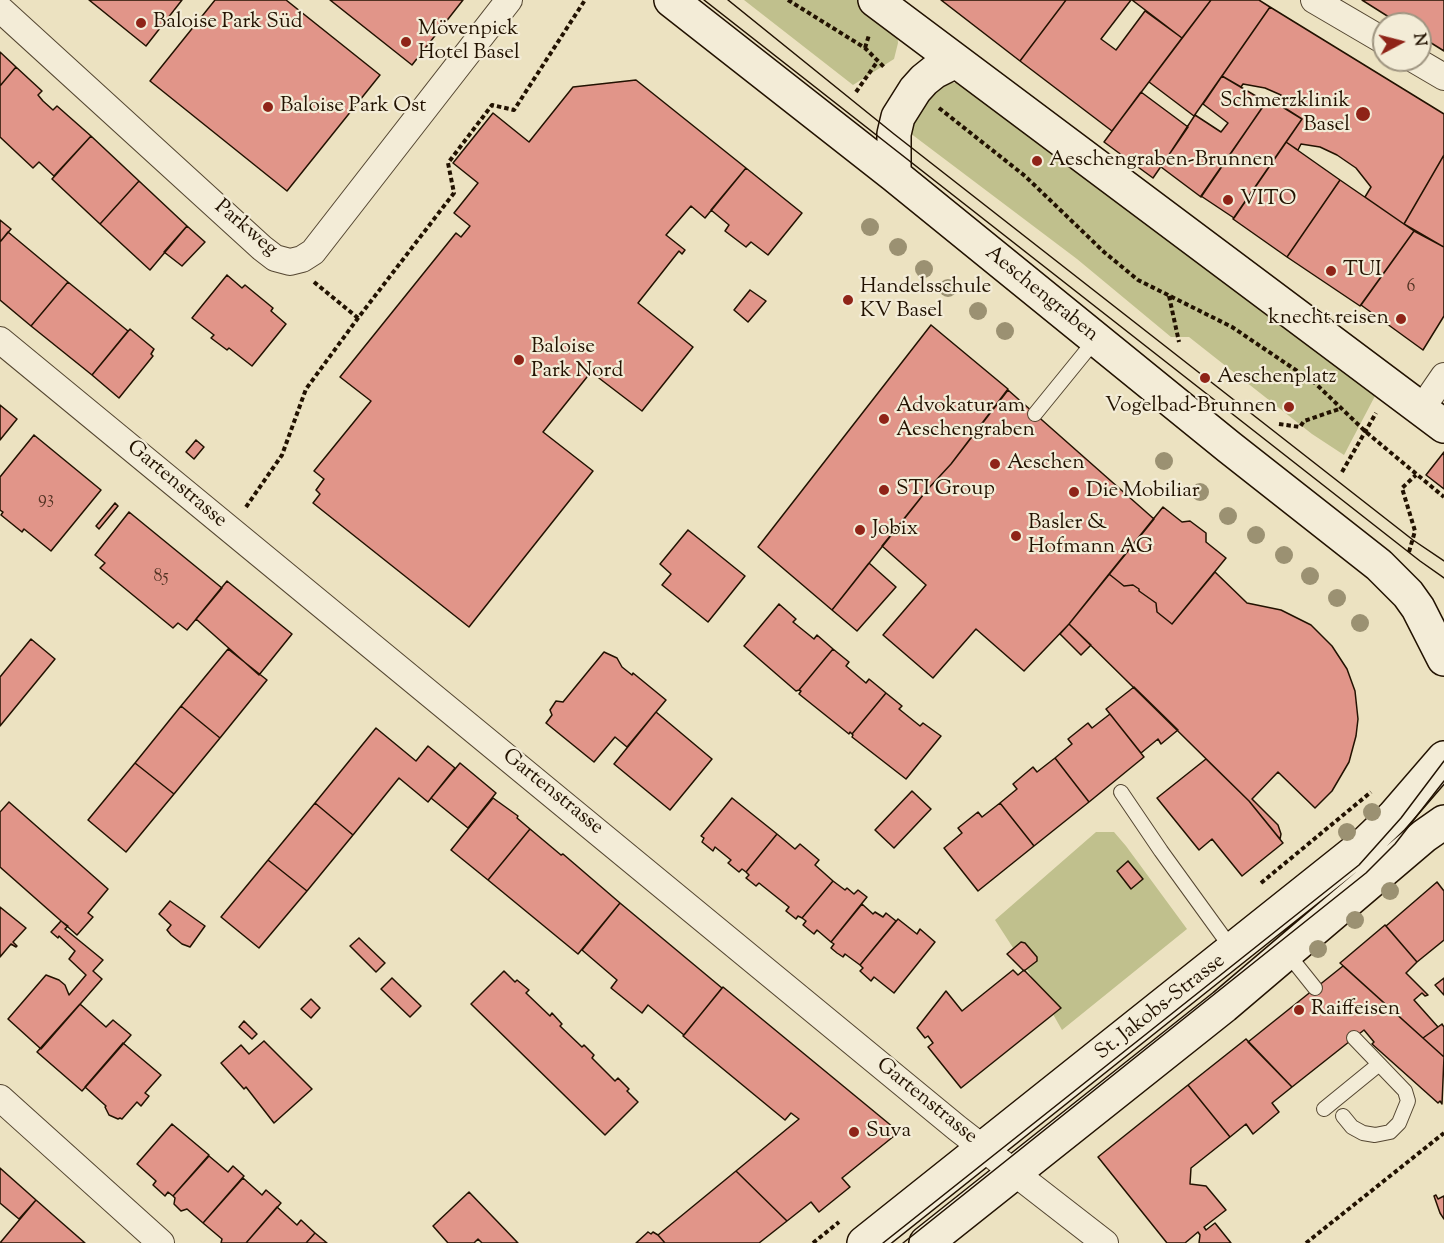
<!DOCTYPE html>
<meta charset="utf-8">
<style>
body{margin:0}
#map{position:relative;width:1444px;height:1243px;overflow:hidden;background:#ece2c1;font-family:"Sorts Mill Goudy",serif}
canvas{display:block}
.north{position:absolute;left:1372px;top:12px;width:60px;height:60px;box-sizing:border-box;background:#f3ecd7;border:2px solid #9f9581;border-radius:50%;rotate:83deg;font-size:16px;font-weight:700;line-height:24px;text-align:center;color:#221201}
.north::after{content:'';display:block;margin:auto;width:21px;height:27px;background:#8f2418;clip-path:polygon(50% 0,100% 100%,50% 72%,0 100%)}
</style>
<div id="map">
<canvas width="1444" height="1243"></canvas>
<div class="north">N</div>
</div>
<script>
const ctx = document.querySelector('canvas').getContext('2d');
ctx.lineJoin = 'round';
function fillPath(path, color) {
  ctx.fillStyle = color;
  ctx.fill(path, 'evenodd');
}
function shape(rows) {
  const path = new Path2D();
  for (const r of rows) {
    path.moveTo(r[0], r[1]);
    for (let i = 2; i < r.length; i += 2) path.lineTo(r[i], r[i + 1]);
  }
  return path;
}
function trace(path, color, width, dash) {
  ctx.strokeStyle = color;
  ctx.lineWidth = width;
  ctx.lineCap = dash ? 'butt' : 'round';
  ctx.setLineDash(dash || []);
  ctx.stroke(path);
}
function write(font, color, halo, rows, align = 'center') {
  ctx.font = font + ' "Sorts Mill Goudy",serif';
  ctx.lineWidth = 4.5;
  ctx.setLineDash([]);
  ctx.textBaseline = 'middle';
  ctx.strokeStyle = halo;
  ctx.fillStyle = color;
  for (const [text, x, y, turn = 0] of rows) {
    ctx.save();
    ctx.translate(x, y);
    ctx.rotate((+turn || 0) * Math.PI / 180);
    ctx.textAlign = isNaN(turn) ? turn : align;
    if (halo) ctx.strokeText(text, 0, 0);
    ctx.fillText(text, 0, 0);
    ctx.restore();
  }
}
fillPath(shape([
 [744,0,861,0,897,30,898,43,894,59,853,85],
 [944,83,961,83,1244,294,1375,396,1344,455,1312,434,1189,337,1171,337,1077,259,910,133,919,106],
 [1096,832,1114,832,1126,846,1187,929,1062,1030,1030,974,995,920]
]), '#c0c08d');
const building = shape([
 [89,0,182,0,146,46,89,0],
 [215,0,286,0,380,75,287,191,150,81,215,0],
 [330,0,463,0,412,65,330,0],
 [941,0,1066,0,1020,61,941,0],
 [1066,0,1131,0,1101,39,1116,50,1145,11,1182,38,1112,131,1020,61,1066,0],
 [1132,0,1211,0,1182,38,1132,0],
 [1211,0,1259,0,1270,7,1194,116,1149,82,1211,0],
 [1362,0,1444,0,1444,51,1420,36,1420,24,1400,24,1362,0],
 [1270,7,1444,114,1444,155,1404,224,1365,197,1371,187,1356,168,1337,155,1320,147,1301,144,1298,150,1286,142,1302,119,1276,103,1281,95,1265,88,1243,84,1241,87,1222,76,1270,7],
 [0,52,16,67,0,86,0,52],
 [16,67,42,91,38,95,43,101,53,110,57,106,91,136,54,176,39,162,33,168,0,137,0,86,16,67],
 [1222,76,1266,102,1201,197,1161,167,1195,115,1221,132,1228,123,1203,104,1222,76],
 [636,80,746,168,705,218,691,206,666,235,685,250,682,254,679,251,638,303,693,347,642,411,591,372,543,432,593,471,469,627,313,503,320,494,316,490,324,479,314,471,371,401,340,377,456,233,461,237,470,226,454,213,478,183,453,163,493,113,529,142,573,87,636,80],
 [1141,92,1188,127,1153,178,1104,142,1141,92],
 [1269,98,1302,119,1234,218,1201,196,1269,98],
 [91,136,139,181,100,224,52,179,91,136],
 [1286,142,1340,180,1287,257,1233,219,1286,142],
 [1444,155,1444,247,1404,224,1444,155],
 [746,168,802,213,768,255,751,242,746,247,725,231,729,225,711,210,746,168],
 [1340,180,1414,231,1360,306,1287,257,1340,180],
 [139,181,187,226,150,270,100,224,139,181],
 [0,220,11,229,0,242,0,220],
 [187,226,205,242,182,266,164,252,187,226],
 [1414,231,1444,247,1444,316,1423,350,1361,305,1414,231],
 [8,232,68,282,31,326,0,300,0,242,8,232],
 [227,275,242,288,245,285,273,308,271,311,286,324,252,366,229,348,227,350,211,338,214,335,192,318,227,275],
 [68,282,128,331,92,375,31,326,68,282],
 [750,290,766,301,748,322,734,310,750,290],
 [931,325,1008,389,951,464,927,490,832,610,758,547,931,325],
 [130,329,154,349,151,354,153,356,119,398,92,375,130,329],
 [1008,390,1154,519,1069,624,1024,671,976,629,933,678,883,635,926,585,882,546,927,490,951,464,1008,390],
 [0,405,17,419,0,440,0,405],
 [34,435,101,490,51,551,24,529,22,532,1,515,3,512,0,510,0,477,34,435],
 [196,440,204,447,194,459,186,452,196,440],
 [1444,452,1444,489,1426,475,1444,452],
 [115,503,118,506,99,529,96,526,115,503],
 [1163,507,1182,522,1190,521,1206,533,1206,542,1226,558,1172,624,1157,612,1156,603,1139,591,1139,589,1133,585,1124,586,1109,574,1163,507],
 [129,512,222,588,187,630,178,623,173,628,100,568,105,563,95,555,129,512],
 [688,530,745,576,708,622,662,585,671,574,660,564,688,530],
 [869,563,896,587,857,631,832,610,869,563],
 [1215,572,1247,603,1281,610,1311,625,1332,646,1347,669,1355,691,1358,719,1356,736,1349,762,1332,791,1315,808,1278,772,1252,799,1278,825,1281,834,1280,839,1249,801,1069,624,1109,574,1124,586,1133,585,1139,589,1139,591,1156,603,1157,612,1172,624,1215,572],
 [227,581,292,634,259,675,196,619,227,581],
 [779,604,796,619,793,622,814,639,817,635,833,649,799,690,796,691,744,646,779,604],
 [1069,624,1091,645,1081,655,1060,634,1069,624],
 [31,639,55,659,0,726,0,677,31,639],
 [228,649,267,680,220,738,181,706,228,649],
 [833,649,849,662,846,666,866,683,869,679,886,693,852,734,850,732,849,734,799,694,801,691,799,690,833,649],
 [604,652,617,658,622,667,632,675,633,673,666,700,627,747,615,737,594,762,546,723,552,715,550,710,556,701,563,702,604,652],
 [1134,687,1178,730,1161,744,1158,739,1141,753,1106,709,1134,687],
 [886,693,902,706,899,709,920,726,923,723,941,736,906,779,852,737,853,735,852,734,886,693],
 [181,706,220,738,174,794,135,763,181,706],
 [656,712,712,759,670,810,614,764,656,712],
 [1110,714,1144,757,1089,802,1055,758,1072,744,1068,739,1088,723,1092,728,1110,714],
 [376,728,416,761,428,746,455,768,428,802,399,778,353,835,315,803,376,728],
 [1055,758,1089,802,1034,846,1000,803,1017,789,1013,784,1033,767,1037,772,1055,758],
 [1206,759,1249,801,1283,843,1242,876,1212,839,1199,850,1157,798,1206,759],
 [135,763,174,794,126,852,88,820,135,763],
 [460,763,496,793,468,828,431,798,460,763],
 [912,791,931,809,894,848,875,830,912,791],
 [493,798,518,816,517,818,530,829,488,880,451,850,493,798],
 [732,798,777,834,746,872,742,869,739,872,728,863,731,860,715,847,713,851,702,842,704,838,701,836,732,798],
 [9,802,108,889,88,913,93,917,77,935,0,867,0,812,9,802],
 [315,803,353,835,307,891,268,860,315,803],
 [1000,803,1034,846,978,891,944,848,962,833,958,828,978,812,982,817,1000,803],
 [530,829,561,855,563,854,620,903,578,954,488,880,530,829],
 [777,834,795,849,800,844,819,860,815,865,833,881,802,918,798,916,796,919,786,911,789,907,759,883,756,886,746,878,749,875,746,872,777,834],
 [268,860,307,891,259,948,221,917,268,860],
 [1128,861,1143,879,1131,889,1117,871,1128,861],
 [833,881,845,890,847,888,854,894,858,890,867,897,831,942,817,930,814,934,809,930,803,925,806,921,802,918,833,881],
 [1437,882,1444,891,1444,940,1417,962,1386,926,1437,882],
 [170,901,205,926,190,947,182,944,171,935,167,930,171,925,159,914,170,901],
 [620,903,722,988,684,1035,648,1005,642,1013,611,988,617,980,582,950,620,903],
 [862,904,873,914,875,912,883,917,886,913,896,921,860,965,845,954,843,957,837,953,831,948,834,944,831,942,862,904],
 [0,907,26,928,13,942,17,946,16,947,11,944,0,957,0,907],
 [898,919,917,934,920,929,935,942,894,993,874,977,871,981,860,971,863,968,860,965,898,919],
 [61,921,68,926,65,929,103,960,93,971,102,979,41,1049,8,1019,46,975,59,980,65,985,69,995,86,975,69,959,75,951,59,936,58,938,51,932,61,921],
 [1385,925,1417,962,1406,973,1428,995,1425,996,1422,993,1414,1000,1438,1027,1423,1038,1340,963,1385,925],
 [359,938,385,963,376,972,350,946,359,938],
 [1021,942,1025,943,1037,957,1037,961,1024,971,1007,954,1021,942],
 [1343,966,1444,1057,1442,1104,1440,1101,1438,1103,1372,1044,1374,1042,1364,1030,1292,1087,1248,1042,1343,966],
 [1013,970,1018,975,1024,970,1061,1008,961,1088,928,1047,933,1043,928,1036,925,1038,917,1028,946,991,962,1011,1013,970],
 [504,971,515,982,517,980,529,990,526,993,550,1016,552,1013,562,1024,560,1026,582,1047,584,1045,594,1055,592,1058,615,1081,618,1078,629,1089,627,1091,638,1102,605,1135,471,1004,504,971],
 [392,978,421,1006,410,1017,381,989,392,978],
 [1444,978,1444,995,1435,985,1444,978],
 [723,987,899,1132,842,1178,850,1187,819,1212,811,1202,787,1221,736,1171,799,1119,791,1113,785,1120,683,1036,723,987],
 [311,999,320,1008,311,1018,301,1009,311,999],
 [80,1004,106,1027,113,1020,131,1035,82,1091,37,1052,80,1004],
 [244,1021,257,1034,252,1039,239,1027,244,1021],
 [1442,1024,1444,1027,1444,1057,1423,1038,1442,1024],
 [1246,1039,1292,1087,1272,1103,1279,1112,1253,1134,1246,1124,1230,1137,1188,1085,1246,1039],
 [264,1041,312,1089,274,1123,246,1087,244,1089,221,1063,241,1045,249,1054,264,1041],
 [123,1043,161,1075,145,1093,149,1096,141,1106,137,1102,122,1119,120,1118,118,1119,109,1115,105,1107,106,1106,85,1087,123,1043],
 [1188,1085,1230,1137,1191,1168,1190,1184,1206,1186,1226,1210,1204,1227,1206,1230,1215,1223,1231,1243,1199,1243,1200,1235,1198,1232,1185,1243,1167,1243,1098,1157,1188,1085],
 [172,1124,209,1155,173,1196,168,1192,165,1196,153,1185,156,1181,137,1164,172,1124],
 [209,1156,228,1172,233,1166,244,1176,203,1223,187,1209,181,1211,174,1204,175,1198,173,1196,209,1156],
 [0,1168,36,1200,19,1219,0,1203,0,1168],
 [736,1171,787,1221,759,1243,665,1243,658,1235,736,1171],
 [243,1178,262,1195,266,1190,281,1203,246,1243,221,1243,222,1239,203,1223,243,1178],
 [469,1192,518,1243,482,1243,478,1239,474,1243,448,1243,433,1226,469,1192],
 [1436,1195,1438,1199,1444,1196,1444,1219,1440,1213,1434,1196,1436,1195],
 [36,1200,61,1222,85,1243,0,1243,36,1200],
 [277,1207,297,1225,301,1220,315,1233,306,1243,246,1243,277,1207],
 [648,1232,651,1234,653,1232,658,1235,665,1243,636,1243,648,1232],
 [315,1233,327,1243,306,1243,315,1233]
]);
fillPath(building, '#e19589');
trace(building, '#221201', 1.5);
const service = shape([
 [1035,414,1096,339],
 [1121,792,1161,851,1232,949],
 [1287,953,1315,988],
 [1324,1109,1378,1065],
 [1343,1116,1352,1127,1363,1133,1375,1135,1390,1132,1399,1123,1408,1101,1405,1091,1354,1038]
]);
const minor = shape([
 [1314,0,1384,41],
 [0,9,262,248,275,258,290,262,302,259,313,252,509,0],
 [1415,60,1444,77],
 [0,340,957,1128,1105,1243],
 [1422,408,1444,376],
 [0,1098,161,1243]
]);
const secondary = shape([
 [671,0,894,175,1229,447,1379,565,1408,594,1418,608,1444,659],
 [875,0,1444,426],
 [894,175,894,134,898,117,915,90,924,80,934,72,956,61],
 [864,1243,1366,843,1393,817,1444,758],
 [926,1243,1224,1006,1424,836,1444,822]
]);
trace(service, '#544631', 16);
trace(minor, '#544631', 28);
trace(secondary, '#221201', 36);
trace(shape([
 [788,0,865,48,884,67],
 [865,48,869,35],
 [856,92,877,62],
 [939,108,1025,176,1104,252,1138,280,1232,327,1315,383,1366,432,1444,497],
 [314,282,358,318],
 [1169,296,1179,342],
 [1279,424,1300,427,1304,421,1342,408],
 [1342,472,1376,413],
 [246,507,282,455,306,389,358,318,454,193,448,163,492,105,514,110,585,0],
 [1409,552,1415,531,1402,488,1416,475],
 [1261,883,1371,792],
 [813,1243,839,1222],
 [1306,1243,1444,1133]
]), '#221201', 4, [4.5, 3]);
trace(service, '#f3ecd7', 14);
trace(minor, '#f3ecd7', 26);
trace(secondary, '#f3ecd7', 33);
trace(shape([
 [704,0,1420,561,1444,578],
 [728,0,894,134,1413,540,1444,561],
 [883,1243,1359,865,1401,818,1444,761],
 [903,1243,1366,873,1395,844,1444,781]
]), '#221201', 1.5);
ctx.fillStyle = '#9b9172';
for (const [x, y] of [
 [870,227],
 [898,247],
 [924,269],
 [948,288],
 [978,311],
 [1005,331],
 [1164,461],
 [1200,492],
 [1228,516],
 [1256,535],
 [1284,555],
 [1310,576],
 [1337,598],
 [1360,623],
 [1372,812],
 [1347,832],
 [1390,891],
 [1355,920],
 [1318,949]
]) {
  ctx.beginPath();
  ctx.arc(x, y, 9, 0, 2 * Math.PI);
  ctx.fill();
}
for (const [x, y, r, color] of [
 [141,23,6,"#8f2418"],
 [406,42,6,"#8f2418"],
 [268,107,6,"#8f2418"],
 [1363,114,8,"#8f2418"],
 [1037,161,6,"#8f2418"],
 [1228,200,6,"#8f2418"],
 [1331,271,6,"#8f2418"],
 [848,300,6,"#8f2418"],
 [1401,319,6,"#8f2418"],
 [519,360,6,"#8f2418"],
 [1205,378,6,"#8f2418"],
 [1289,407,6,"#8f2418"],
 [884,419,6,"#8f2418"],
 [995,464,6,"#8f2418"],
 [884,490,6,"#8f2418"],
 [1074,492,6,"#8f2418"],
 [860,530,6,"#8f2418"],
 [1016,536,6,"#8f2418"],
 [1299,1010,6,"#8f2418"],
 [854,1132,6,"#8f2418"]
]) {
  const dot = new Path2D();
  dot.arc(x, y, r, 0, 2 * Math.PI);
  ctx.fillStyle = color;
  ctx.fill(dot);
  trace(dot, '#f3ecd7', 2);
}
write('18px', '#523323', null, [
 ["6",1411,288],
 ["93",46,500],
 ["85",161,578]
]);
write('21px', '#221201', '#f3ecd7', [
 ["Baloise Park Süd",153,23],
 ["Mövenpick",418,30],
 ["Hotel Basel",418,54],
 ["Schmerzklinik",1350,102,"right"],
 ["Basel",1350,126,"right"],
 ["Baloise Park Ost",280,107],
 ["Aeschengraben-Brunnen",1049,161],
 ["VITO",1240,200],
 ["TUI",1343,271],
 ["Handelsschule",860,288],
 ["KV Basel",860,312],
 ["knecht reisen",1389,319,"right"],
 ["Baloise",531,348],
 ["Park Nord",531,372],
 ["Aeschenplatz",1217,378],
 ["Advokatur am",896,407],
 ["Aeschengraben",896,431],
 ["Vogelbad-Brunnen",1277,407,"right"],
 ["Aeschen",1007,464],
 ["STI Group",896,490],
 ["Die Mobiliar",1086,492],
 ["Basler &",1028,524],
 ["Hofmann AG",1028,548],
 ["Jobix",872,530],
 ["Raiffeisen",1311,1010],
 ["Suva",866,1132]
], 'left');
write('21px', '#221201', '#f3ecd7', [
 ["Parkweg",245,229,40],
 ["Aeschengraben",1041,295,39],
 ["Gartenstrasse",176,485,40],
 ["Gartenstrasse",552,793,39],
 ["St. Jakobs-Strasse",1161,1008,-38],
 ["Gartenstrasse",926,1102,39]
]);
</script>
